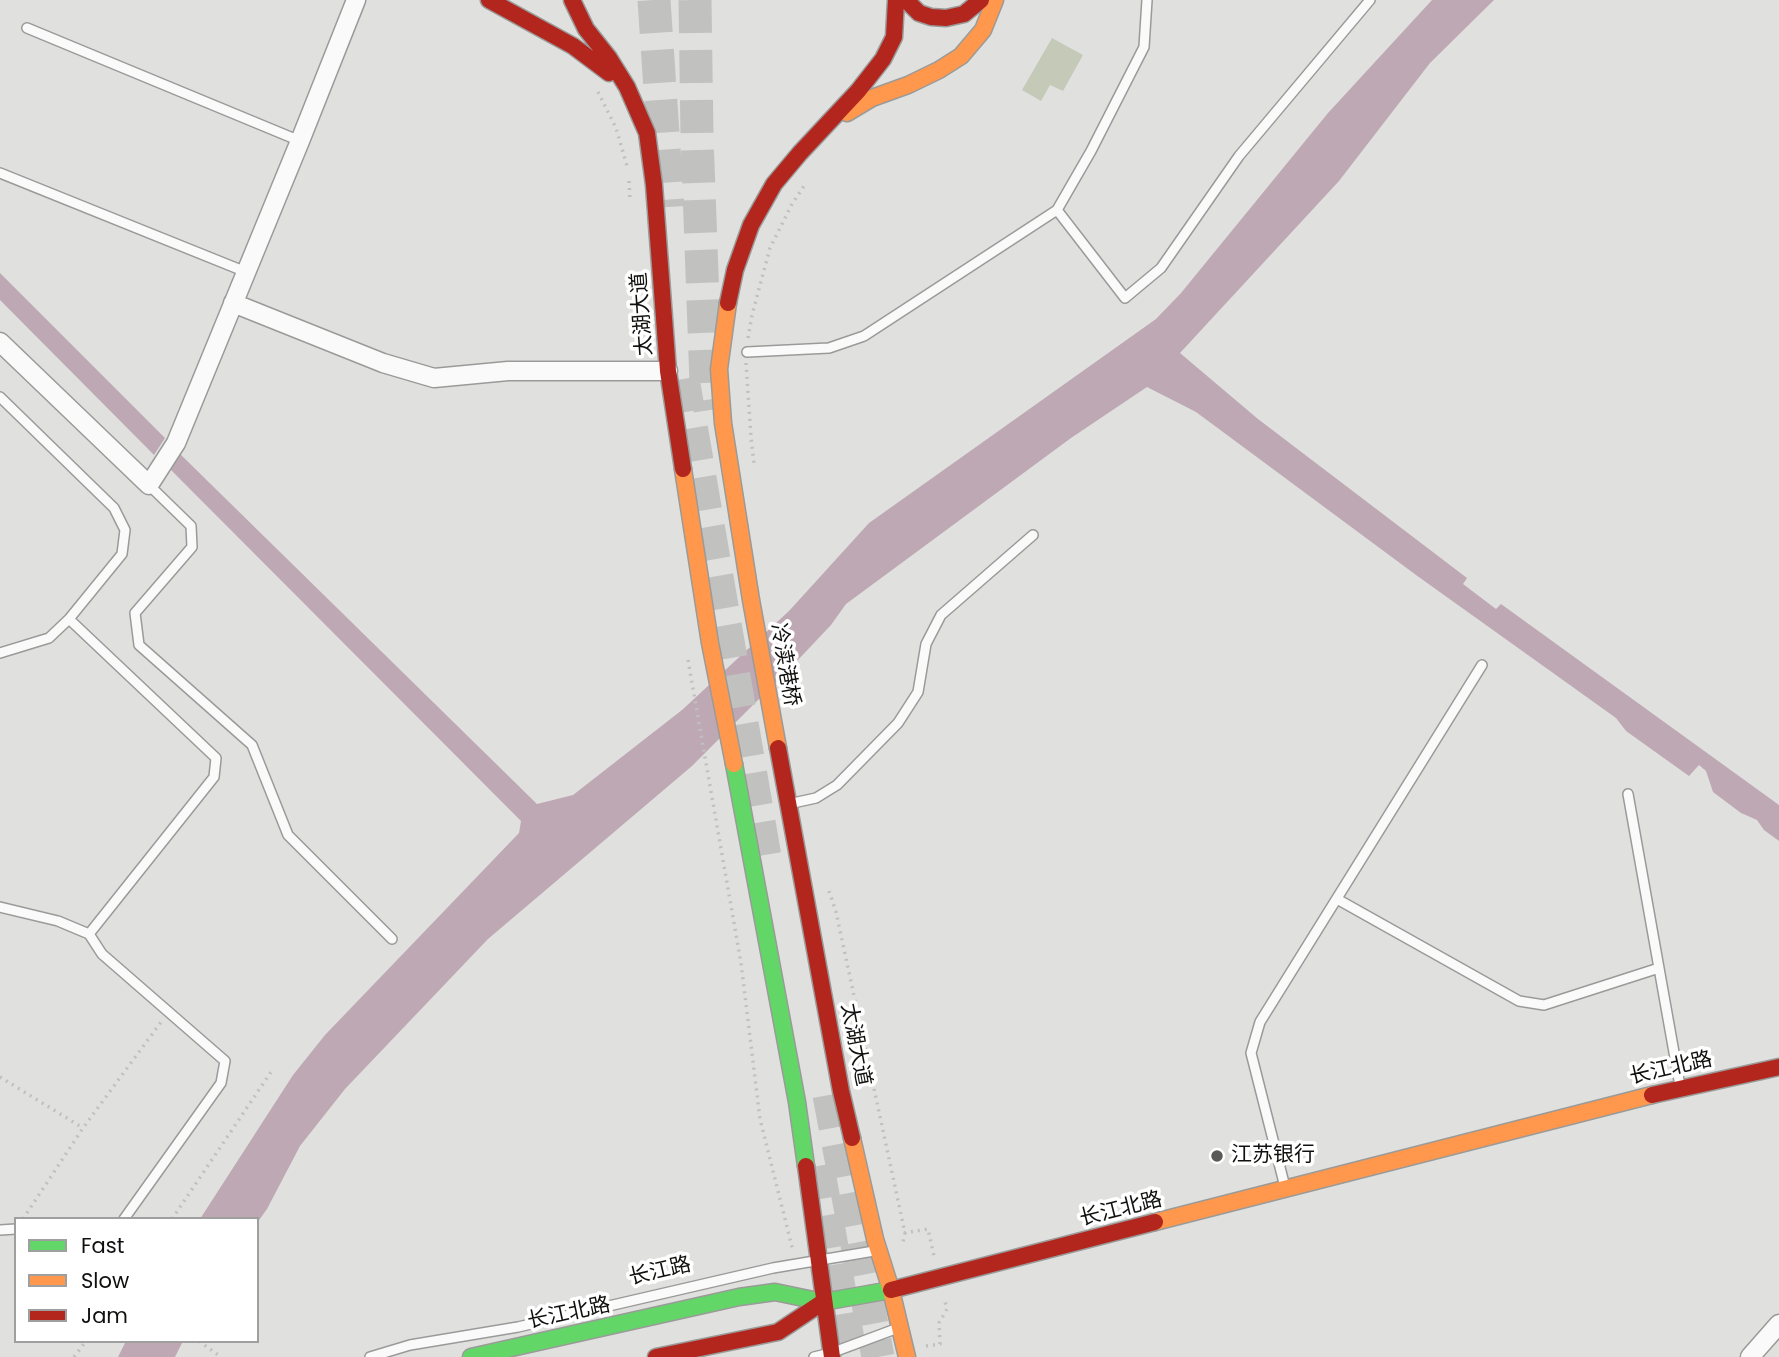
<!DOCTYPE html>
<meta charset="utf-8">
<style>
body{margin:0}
#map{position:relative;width:1779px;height:1357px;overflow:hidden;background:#e0e1df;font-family:Poppins,sans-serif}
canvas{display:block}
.legend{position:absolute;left:14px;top:1217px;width:245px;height:126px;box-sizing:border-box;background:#fff;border:2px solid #9f9f9f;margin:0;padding:9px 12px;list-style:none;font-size:21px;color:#10100f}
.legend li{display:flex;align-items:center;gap:14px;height:35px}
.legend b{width:35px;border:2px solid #9f9f9f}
</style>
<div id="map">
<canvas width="1779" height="1357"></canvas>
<ul class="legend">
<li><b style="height:9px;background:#63d668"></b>Fast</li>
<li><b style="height:9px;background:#ff974d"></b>Slow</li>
<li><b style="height:9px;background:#b3261e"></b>Jam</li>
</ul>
</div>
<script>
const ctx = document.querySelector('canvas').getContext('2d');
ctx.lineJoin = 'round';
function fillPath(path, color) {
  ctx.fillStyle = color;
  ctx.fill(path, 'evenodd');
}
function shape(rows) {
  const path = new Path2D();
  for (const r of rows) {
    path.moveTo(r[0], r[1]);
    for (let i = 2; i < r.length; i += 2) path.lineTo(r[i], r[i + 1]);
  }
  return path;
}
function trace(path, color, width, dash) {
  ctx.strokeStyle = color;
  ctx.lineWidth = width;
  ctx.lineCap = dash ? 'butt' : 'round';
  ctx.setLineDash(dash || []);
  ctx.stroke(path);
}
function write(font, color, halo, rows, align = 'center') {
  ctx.font = font + ' Poppins,"Noto Sans SC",sans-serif';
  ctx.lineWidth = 7;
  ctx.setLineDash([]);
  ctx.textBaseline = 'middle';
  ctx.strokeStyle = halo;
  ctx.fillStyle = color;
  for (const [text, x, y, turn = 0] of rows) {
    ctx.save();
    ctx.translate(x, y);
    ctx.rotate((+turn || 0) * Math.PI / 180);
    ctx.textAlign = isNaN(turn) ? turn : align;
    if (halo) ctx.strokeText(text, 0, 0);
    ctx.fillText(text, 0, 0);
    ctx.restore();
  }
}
fillPath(shape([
 [1052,38,1083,55,1063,91,1050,85,1041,101,1022,90]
]), '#c4c9b8');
fillPath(shape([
 [1432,0,1494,0,1430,63,1339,181,1180,353,1258,419,1467,578,1463,584,1496,609,1501,604,1779,805,1779,841,1764,830,1757,820,1741,813,1713,792,1706,771,1699,765,1689,776,1626,731,1616,718,1416,575,1196,412,1147,387,1071,438,846,604,831,625,796,662,692,766,488,939,345,1089,300,1146,267,1209,257,1223,257,1219,200,1219,293,1075,325,1035,519,833,521,821,166,465,176,450,537,804,573,795,682,710,789,611,869,523,1156,319,1181,293,1328,113],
 [0,273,165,438,154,455,0,300],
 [126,1341,183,1341,175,1357,118,1357]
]), '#bea8b4');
trace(shape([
 [654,0,668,207],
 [695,0,697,136,706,383,710,410],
 [683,379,765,857],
 [829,1095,878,1357],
 [818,1166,851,1357]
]), '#c1c2c0', 33, [33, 17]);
const lane = shape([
 [27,28,300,141],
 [0,173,246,272],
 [1057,210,1125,298,1161,268,1239,156,1370,0],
 [747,352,829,348,864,336,1057,210,1091,151,1144,47,1147,0],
 [0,397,114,508,125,530,122,554,69,619,49,638,0,653],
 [149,485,191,526,192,547,135,613,139,645,252,745,288,835,392,939],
 [69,619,216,758,214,777,89,934],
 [1628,794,1680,1086],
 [793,803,816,798,837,785,898,723,918,692,926,644,941,615,1033,535],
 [1337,899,1519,1001,1544,1005,1659,968],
 [0,907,58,921,89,934,102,954,225,1061,221,1083,124,1219],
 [1285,1187,1251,1053,1260,1022,1482,665],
 [0,1230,16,1229],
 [370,1357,410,1345,518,1327,773,1268,874,1251],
 [814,1357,831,1353,898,1328]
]);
const street = shape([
 [233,303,383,363,434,378,508,371,668,371],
 [0,342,149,485,176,443,300,141,356,0],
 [1750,1357,1779,1324]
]);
const fast = shape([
 [734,764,797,1102,806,1166],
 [823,1302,891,1290],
 [471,1357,739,1297,775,1292,823,1302]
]);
const slow = shape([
 [847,113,872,98,908,85,939,70,961,56,983,30,995,0],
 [728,303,719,369,723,423,751,600,778,748],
 [683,469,710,643,734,764],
 [852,1138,875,1239,891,1290,907,1357],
 [1155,1222,1652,1095]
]);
const jam = shape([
 [489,0,573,46,609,73],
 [572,0,586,29,609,58,627,87,647,133,654,185,668,371,683,469],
 [906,0,919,13,931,17,946,18,964,14,981,0],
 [728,303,735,270,751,225,774,184,800,153,858,91,883,59,894,37,896,0],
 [778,748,841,1091,852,1138],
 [1652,1095,1779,1067],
 [806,1166,832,1357],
 [891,1290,1155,1222],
 [656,1357,778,1332,823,1302]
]);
trace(lane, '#9a9b99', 12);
trace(street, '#9a9b99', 21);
trace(fast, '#9a9b99', 19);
trace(slow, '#9a9b99', 19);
trace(jam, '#9a9b99', 19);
trace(shape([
 [598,92,616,128,627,166],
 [629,181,630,201],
 [748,338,752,315,770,248,792,204,806,183],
 [746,363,751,437,754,464],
 [688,660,741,963,760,1119,793,1251],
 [829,891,836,912,905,1233,902,1246],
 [0,1077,83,1128],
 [23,1219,83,1128,161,1022],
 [172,1219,273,1069],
 [904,1233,928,1229,934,1256],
 [199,1341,221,1357],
 [926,1346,940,1344,939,1323,947,1309,944,1298],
 [74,1357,86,1341],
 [862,1357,884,1353]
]), '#c0c0bf', 3.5, [2, 5]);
trace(lane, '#fafafa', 9);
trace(street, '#fafafa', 18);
trace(fast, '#63d668', 16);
trace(slow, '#ff974d', 16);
trace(jam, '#b3261e', 16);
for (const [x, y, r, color] of [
 [1217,1156,7,"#595958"]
]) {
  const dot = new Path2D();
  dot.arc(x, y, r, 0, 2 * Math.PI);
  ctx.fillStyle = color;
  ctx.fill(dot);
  trace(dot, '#fff', 2.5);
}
write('21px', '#10100f', '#fff', [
 ["太湖大道",643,314,-94],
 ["冷渎港桥",784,665,80],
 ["太湖大道",855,1045,79],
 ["长江北路",1671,1069,-13],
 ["长江北路",1121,1210,-14],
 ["长江路",660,1272,-13],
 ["长江北路",569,1314,-12]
]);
write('21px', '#10100f', '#fff', [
 ["江苏银行",1231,1156]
], 'left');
</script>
